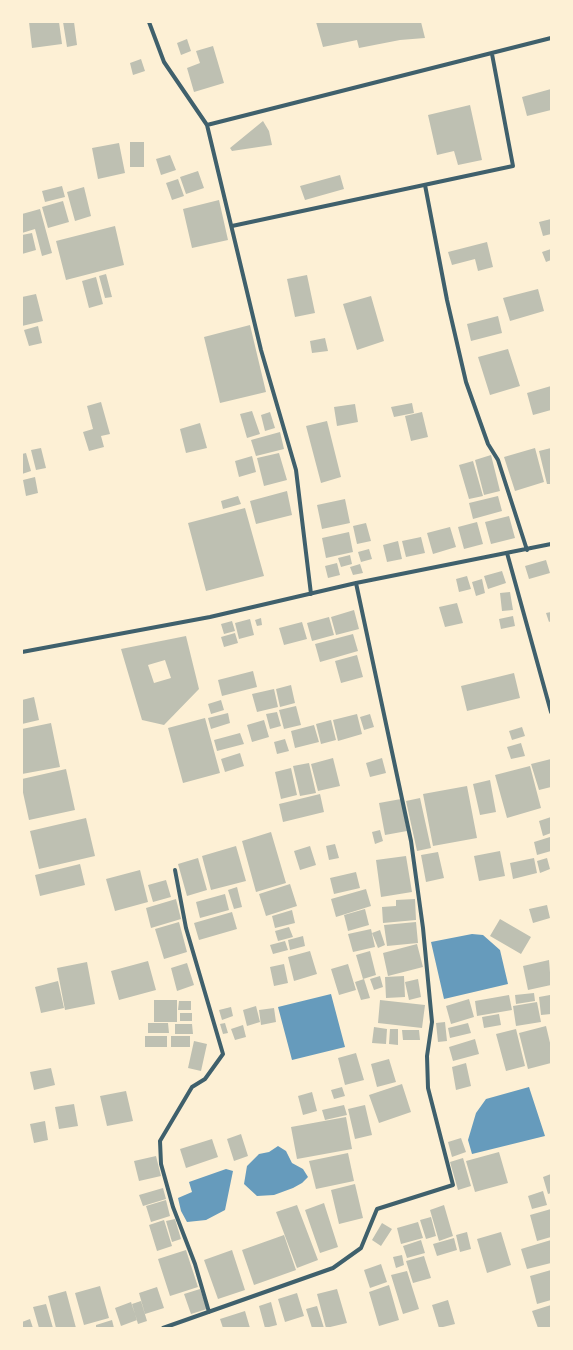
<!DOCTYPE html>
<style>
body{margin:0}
#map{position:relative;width:573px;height:1350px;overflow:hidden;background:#fdf0d5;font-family:Montserrat,sans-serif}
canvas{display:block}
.frame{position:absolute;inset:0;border:23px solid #fdf0d5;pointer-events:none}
</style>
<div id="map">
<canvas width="573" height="1350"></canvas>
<div class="frame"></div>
</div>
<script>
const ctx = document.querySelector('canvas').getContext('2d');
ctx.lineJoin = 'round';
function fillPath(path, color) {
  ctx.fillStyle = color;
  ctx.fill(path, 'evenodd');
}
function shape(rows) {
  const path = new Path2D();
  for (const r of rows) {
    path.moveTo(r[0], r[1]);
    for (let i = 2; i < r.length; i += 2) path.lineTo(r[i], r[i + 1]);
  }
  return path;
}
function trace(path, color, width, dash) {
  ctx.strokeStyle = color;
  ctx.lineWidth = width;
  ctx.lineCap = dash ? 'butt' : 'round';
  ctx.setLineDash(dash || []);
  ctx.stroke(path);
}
fillPath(shape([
 [472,934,483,935,500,950,508,984,444,999,431,942],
 [331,994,345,1047,292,1060,278,1007],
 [529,1087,545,1136,472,1154,468,1140,476,1113,486,1099],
 [278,1146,286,1151,292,1163,303,1169,308,1177,302,1183,293,1188,274,1195,257,1196,244,1184,247,1166,259,1154,269,1152],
 [226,1169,233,1171,225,1210,206,1220,187,1222,181,1211,178,1198,192,1192,189,1182]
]), '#669bbc');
fillPath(shape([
 [29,22,59,22,62,44,32,48],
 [63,22,74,22,77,45,67,47],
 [316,22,421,22,425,38,400,40,359,48,357,40,323,47],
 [187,39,191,51,181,55,177,43],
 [213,46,224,83,194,92,187,68,200,63,196,51],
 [141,59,145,71,133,75,130,63],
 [551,89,551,110,527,116,522,97],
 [470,105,482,160,458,165,454,151,437,155,428,115],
 [263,121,269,131,272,145,232,151,230,148],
 [130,142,144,142,144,167,130,167],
 [119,143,125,173,98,179,92,148],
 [170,155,176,170,161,175,156,159],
 [198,171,204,188,186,194,180,177],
 [340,175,344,189,305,200,300,186],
 [178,179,184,196,172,200,166,183],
 [62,186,65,197,45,202,42,191],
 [84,187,91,216,75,221,67,192],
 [219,200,228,240,192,248,183,209],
 [63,201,69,222,48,228,42,207],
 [40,209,52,253,42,256,35,229,22,233,22,214],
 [551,219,551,234,543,236,539,222],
 [115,226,124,265,66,280,56,241],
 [32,233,36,250,22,254,22,235],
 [487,242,493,267,478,271,475,259,452,265,448,252],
 [551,249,551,260,546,262,542,252],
 [106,274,112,297,105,298,99,276],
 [307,275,315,313,295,317,287,279],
 [96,277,103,304,89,308,82,281],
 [538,289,544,311,510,321,503,298],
 [36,294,43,321,22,326,22,297],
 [371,296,384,341,357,350,343,304],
 [498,316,502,333,471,341,467,324],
 [250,325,266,392,220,403,204,337],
 [38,326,42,343,29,346,24,330],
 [325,338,328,351,312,353,310,341],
 [508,349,520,386,490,395,478,357],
 [551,386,551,410,533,415,527,393],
 [101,402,110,434,101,436,104,447,89,451,83,432,93,429,87,406],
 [412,403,414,413,394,417,391,407],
 [355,404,358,422,337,426,334,407],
 [252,411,260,434,247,438,240,414],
 [270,412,275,428,265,431,261,415],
 [422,412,428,437,411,441,405,416],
 [327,421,341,477,321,483,306,426],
 [200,423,207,448,186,453,180,429],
 [280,432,284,449,256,456,251,440],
 [41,448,46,468,36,470,31,450],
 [535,448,544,482,515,491,504,457],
 [551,448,551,484,547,484,539,451],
 [26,453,31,471,22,474,22,454],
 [279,453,287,480,264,486,257,458],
 [491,455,500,491,484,495,475,460],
 [252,456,256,472,239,477,235,461],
 [473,461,483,496,469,499,459,465],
 [35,477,38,493,26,496,23,480],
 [287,491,292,515,256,524,250,501],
 [238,496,241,504,223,509,221,501],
 [498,496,502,511,473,519,469,503],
 [345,499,350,523,322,529,317,505],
 [245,508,264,576,206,591,188,523],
 [509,516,515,538,491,544,485,522],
 [477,522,483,544,464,549,458,527],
 [366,523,371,541,357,544,353,526],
 [450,527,456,547,433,554,427,533],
 [349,532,353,552,326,558,322,538],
 [421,537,425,553,406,557,402,541],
 [398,541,402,559,387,562,383,545],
 [369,549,372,559,361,562,358,552],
 [350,555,352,564,341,567,338,558],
 [546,560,550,573,529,579,525,566],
 [337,563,340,575,328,578,325,566],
 [360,564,363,573,353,575,350,567],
 [502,571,506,583,488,589,484,576],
 [467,576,471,589,459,592,456,579],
 [482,579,485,593,476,596,472,582],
 [510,592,513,610,502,611,500,593],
 [457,603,463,623,445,627,439,607],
 [354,610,359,629,336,635,331,617],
 [551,612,551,621,549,622,546,613],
 [513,616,515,626,501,629,499,619],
 [329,617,334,635,312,641,307,623],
 [261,618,262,625,257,626,255,620],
 [250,619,254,635,239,639,235,623],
 [232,621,235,631,224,634,221,624],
 [302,622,307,639,284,645,279,628],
 [235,633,238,643,224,647,221,637],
 [353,634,358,651,320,662,315,644],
 [186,636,199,689,164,725,142,720,121,649],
 [165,660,171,678,154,683,148,665],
 [357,655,363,677,341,683,335,661],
 [253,671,257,687,222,696,218,680],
 [514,673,520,698,467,711,461,686],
 [291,685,295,703,280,707,276,689],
 [274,689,278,707,257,712,252,694],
 [34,697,39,720,22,724,22,700],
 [221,700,224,710,211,714,208,704],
 [296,706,301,725,284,729,279,710],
 [277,712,281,726,270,729,266,714],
 [228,713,230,723,211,729,208,718],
 [357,714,362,734,338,741,333,720],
 [370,714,374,727,364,730,360,717],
 [205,718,220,773,183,783,168,728],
 [264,720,269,737,252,742,247,725],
 [331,720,336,740,321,744,316,724],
 [51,723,60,767,22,774,22,729],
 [314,725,319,742,295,748,291,731],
 [522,727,525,736,512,740,509,731],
 [240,733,244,744,217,751,214,740],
 [285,739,289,751,277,754,274,742],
 [521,743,525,756,511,759,507,747],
 [240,753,244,766,225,772,221,759],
 [333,758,340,786,318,791,311,764],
 [382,758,386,773,370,777,366,763],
 [551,759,551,787,539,790,531,764],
 [309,763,316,793,300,796,293,766],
 [530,766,541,808,507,818,495,775],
 [291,768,297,795,281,799,275,772],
 [66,769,75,810,29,820,22,788,22,779],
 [490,780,496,812,480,815,473,784],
 [467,786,477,838,433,846,423,794],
 [320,794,324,812,283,822,279,804],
 [420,798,431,848,417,851,406,801],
 [401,799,407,831,385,835,379,803],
 [551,817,551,833,543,836,539,821],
 [86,818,95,856,39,869,30,831],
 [380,830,383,841,375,844,372,832],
 [271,832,286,883,256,892,242,841],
 [550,837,551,851,537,855,534,842],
 [335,844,339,858,329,860,326,846],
 [236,846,246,881,211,890,202,856],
 [310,846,316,865,300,870,294,851],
 [500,851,505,876,479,881,474,856],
 [438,852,444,878,426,882,421,855],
 [406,856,412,892,381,897,376,860],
 [198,858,207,890,187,896,178,864],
 [534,858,537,873,513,879,510,863],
 [547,858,550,869,540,873,537,861],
 [80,864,85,885,40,896,35,875],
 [140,870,148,902,115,911,106,879],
 [356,872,360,888,334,894,330,878],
 [166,880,171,897,153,902,148,885],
 [290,884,297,906,266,916,259,894],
 [237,887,242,907,234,909,228,890],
 [366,889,371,906,336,917,331,899],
 [225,894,229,910,200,918,196,902],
 [176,899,181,919,151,928,146,908],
 [415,899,416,920,383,923,382,907,396,906,396,900],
 [547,905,550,918,533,923,529,909],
 [365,909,369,925,348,931,344,915],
 [292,910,295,923,275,928,272,916],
 [232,912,237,929,199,940,194,923],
 [500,919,531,937,521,954,490,936],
 [179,922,187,952,164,959,155,929],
 [416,922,418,943,387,946,384,925],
 [289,927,293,937,278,941,275,931],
 [371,929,375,947,353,952,348,934],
 [380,930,385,945,378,948,372,933],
 [303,936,305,946,290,950,288,940],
 [285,941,288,950,273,954,270,945],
 [417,944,423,967,388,976,383,953],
 [310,951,317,974,294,981,288,957],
 [370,951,376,975,363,979,356,955],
 [549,960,551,985,528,990,523,966],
 [148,961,156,990,119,1000,111,971],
 [87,962,95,1004,65,1010,57,968],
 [187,963,194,985,177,991,171,968],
 [284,964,288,983,274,986,270,967],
 [348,964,356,990,339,995,331,969],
 [380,976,383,987,374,990,370,979],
 [404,976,405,997,386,998,385,977],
 [364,979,370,998,361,1000,355,982],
 [418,979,421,997,409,1000,405,982],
 [58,981,64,1008,41,1013,35,987],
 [534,993,535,1001,516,1004,515,995],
 [509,995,512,1010,477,1016,475,1001],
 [550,995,551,1014,541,1015,539,997],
 [469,999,474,1017,451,1024,446,1006],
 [154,1000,177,1000,177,1022,154,1022],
 [380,1000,425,1005,422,1028,378,1023],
 [179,1001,191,1001,191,1010,178,1010],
 [537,1002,541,1022,516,1026,513,1006],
 [256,1006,260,1022,247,1026,243,1010],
 [231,1007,233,1016,222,1020,219,1010],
 [274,1008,276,1022,261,1025,259,1010],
 [180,1013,192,1013,192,1021,180,1021],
 [499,1014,501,1025,484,1028,482,1017],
 [445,1022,447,1041,438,1042,436,1023],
 [148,1023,168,1023,169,1033,148,1033],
 [225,1023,228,1033,223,1034,220,1024],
 [468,1023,471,1033,450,1038,448,1028],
 [175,1024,192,1024,193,1034,175,1034],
 [243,1025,246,1037,235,1040,231,1029],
 [546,1026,551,1047,551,1063,528,1069,519,1033],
 [374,1027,387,1029,386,1044,372,1043],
 [390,1029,398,1029,398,1045,389,1044],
 [516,1029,525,1066,506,1071,496,1034],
 [402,1030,419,1030,420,1040,403,1040],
 [145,1036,167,1036,167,1047,145,1047],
 [171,1036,190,1036,190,1047,171,1047],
 [475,1039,479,1054,453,1061,449,1047],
 [194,1041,207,1044,201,1071,188,1068],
 [356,1053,364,1080,345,1085,338,1058],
 [389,1059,396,1082,377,1087,371,1064],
 [466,1063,471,1086,456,1090,452,1067],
 [51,1068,55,1085,34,1090,30,1072],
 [402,1084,411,1112,379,1123,369,1095],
 [342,1087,345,1096,334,1099,331,1090],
 [126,1091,133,1121,107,1126,100,1096],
 [312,1092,317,1111,303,1115,298,1096],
 [74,1104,78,1126,59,1129,55,1107],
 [344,1105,347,1115,325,1120,322,1110],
 [365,1105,372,1135,355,1139,348,1109],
 [346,1117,352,1149,297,1159,291,1127],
 [45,1121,48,1140,34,1143,30,1124],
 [241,1134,248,1156,234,1161,227,1139],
 [461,1138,466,1152,452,1157,448,1142],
 [212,1139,218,1157,186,1168,180,1149],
 [499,1152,508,1183,475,1192,466,1161],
 [348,1153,354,1181,316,1189,309,1161],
 [156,1156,161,1176,139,1181,134,1161],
 [463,1158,471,1186,458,1190,450,1162],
 [551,1174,551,1193,548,1194,543,1177],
 [355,1184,363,1218,339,1224,331,1190],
 [163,1188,166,1199,143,1206,139,1195],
 [543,1191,547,1205,532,1209,528,1196],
 [166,1200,170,1216,151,1222,146,1206],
 [324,1203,338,1247,320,1253,305,1210],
 [297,1205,318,1260,297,1268,276,1212],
 [444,1205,453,1236,439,1241,430,1210],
 [551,1209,551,1237,537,1241,530,1215],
 [431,1217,436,1236,426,1239,420,1220],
 [175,1219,181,1239,172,1242,166,1221],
 [164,1220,172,1246,157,1251,149,1225],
 [418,1222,423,1238,401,1244,397,1228],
 [382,1223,392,1229,381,1246,372,1240],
 [467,1232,471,1249,460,1252,456,1235],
 [501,1232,511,1265,487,1273,477,1239],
 [284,1235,296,1270,254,1285,242,1250],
 [454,1238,457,1250,437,1256,433,1244],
 [421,1240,425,1253,407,1258,403,1246],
 [551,1240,551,1263,527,1269,521,1249],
 [186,1250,198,1287,170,1296,158,1259],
 [232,1250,245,1290,218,1299,204,1260],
 [402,1255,404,1265,396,1268,393,1257],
 [424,1256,431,1278,413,1283,406,1261],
 [381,1264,387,1282,370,1288,364,1270],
 [551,1270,551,1300,537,1304,530,1276],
 [407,1271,419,1309,403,1314,391,1275],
 [389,1285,399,1320,379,1326,369,1292],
 [100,1286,109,1318,84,1325,75,1293],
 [157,1287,164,1308,145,1314,139,1293],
 [200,1289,207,1309,191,1314,184,1294],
 [337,1289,347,1323,326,1328,317,1294],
 [66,1291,76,1328,56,1328,48,1296],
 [297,1293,304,1316,285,1322,278,1299],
 [448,1300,455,1324,439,1328,432,1305],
 [141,1301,147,1321,138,1324,132,1304],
 [131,1302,137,1320,121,1326,115,1308],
 [271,1302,277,1325,265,1328,259,1306],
 [46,1304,53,1328,39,1328,33,1307],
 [551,1305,551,1328,538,1328,532,1311],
 [317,1306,324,1328,312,1328,306,1309],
 [245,1311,250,1328,223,1328,220,1319],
 [30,1319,33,1328,22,1328,22,1322],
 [112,1320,114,1328,96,1328,96,1325]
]), '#bec0b2');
trace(shape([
 [149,22,164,62,207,125,261,350,296,470,311,594],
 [207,125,551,38],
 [425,185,447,300,466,382,488,444,498,460,527,550],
 [232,226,513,166,492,54],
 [507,553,551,712],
 [22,652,210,617,356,583,551,544],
 [175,870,186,928,223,1054,205,1079,192,1087,160,1141,161,1164,173,1207,195,1264,209,1312],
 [163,1328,333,1268,361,1248,377,1209,453,1185,428,1088,427,1056,432,1022,423,928,411,841,356,583]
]), '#3f606c', 4);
</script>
